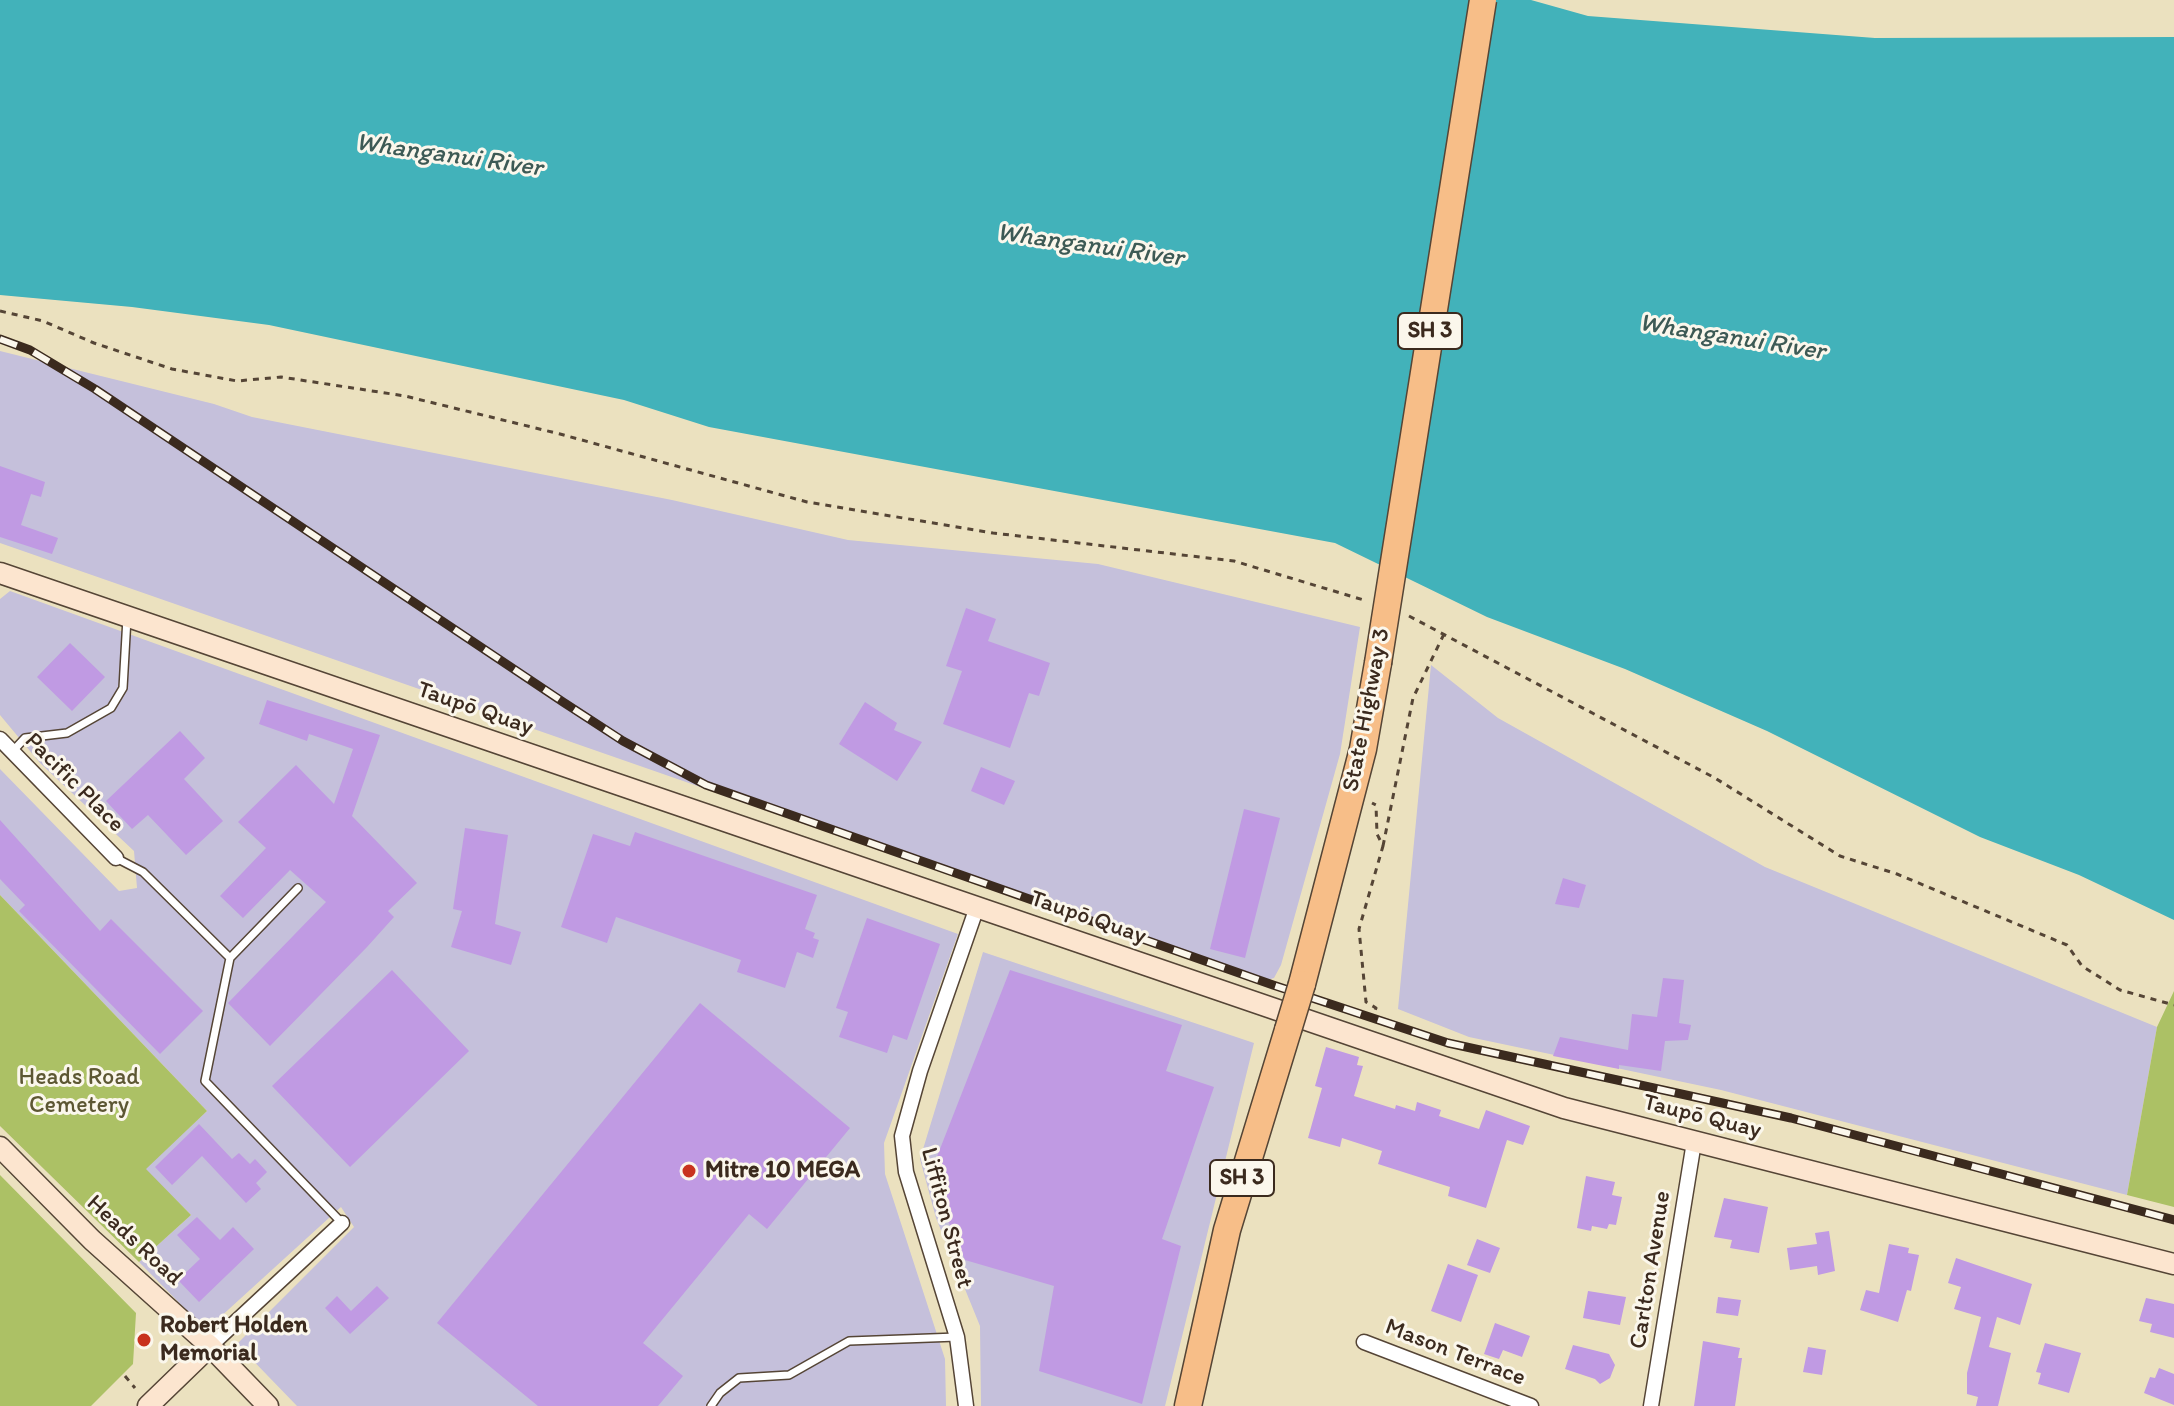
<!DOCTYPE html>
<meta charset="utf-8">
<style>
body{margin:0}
canvas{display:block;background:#ebe1bf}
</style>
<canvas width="2174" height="1406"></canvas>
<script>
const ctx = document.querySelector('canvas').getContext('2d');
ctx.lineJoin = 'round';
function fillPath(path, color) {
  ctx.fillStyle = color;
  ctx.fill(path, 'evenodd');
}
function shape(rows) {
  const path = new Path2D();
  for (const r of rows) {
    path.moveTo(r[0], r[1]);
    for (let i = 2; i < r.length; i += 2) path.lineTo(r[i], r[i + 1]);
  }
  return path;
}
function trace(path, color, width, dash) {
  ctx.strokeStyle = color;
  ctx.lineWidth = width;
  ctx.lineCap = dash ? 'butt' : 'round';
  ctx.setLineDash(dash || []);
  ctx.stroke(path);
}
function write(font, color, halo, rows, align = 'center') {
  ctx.font = font + ' Itim,sans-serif';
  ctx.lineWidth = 6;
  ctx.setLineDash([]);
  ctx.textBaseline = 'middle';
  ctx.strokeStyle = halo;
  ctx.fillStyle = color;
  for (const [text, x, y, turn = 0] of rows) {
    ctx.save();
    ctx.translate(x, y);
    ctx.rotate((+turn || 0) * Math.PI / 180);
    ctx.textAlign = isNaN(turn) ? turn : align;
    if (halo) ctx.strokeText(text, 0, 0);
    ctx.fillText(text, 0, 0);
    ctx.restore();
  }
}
fillPath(shape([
 [0,351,214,404,252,417,672,500,848,540,1098,564,1360,627,1340,754,1281,965,1274,978,1260,982,0,543],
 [10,591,958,934,884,1143,885,1174,945,1359,946,1406,297,1406,237,1344,354,1227,341,1207,206,1330,139,1262,191,1215,145,1169,207,1111,0,895,0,769,119,891,137,888,134,851,40,763,0,715,0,599],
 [1431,665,1498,718,1765,867,2157,1027,2127,1195,1721,1090,1469,1037,1398,1009],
 [983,952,1254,1043,1165,1406,981,1406,980,1326,936,1218,920,1159]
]), '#c5c0db');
fillPath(shape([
 [0,895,207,1111,146,1169,191,1215,139,1262,0,1126],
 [2174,991,2174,1207,2127,1195,2157,1027],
 [0,1175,136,1313,133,1364,91,1406,0,1406]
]), '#acc165');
fillPath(shape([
 [0,0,1531,0,1588,16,1875,38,2174,37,2174,920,2079,875,1980,837,1767,731,1625,669,1487,617,1335,543,709,427,624,400,269,325,132,307,0,295]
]), '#42b2ba');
fillPath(shape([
 [0,466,45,482,41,497,31,494,21,525,58,538,52,554,0,537],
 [966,608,996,619,988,641,1050,663,1039,696,1029,693,1010,748,943,724,962,671,946,666],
 [70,643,105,677,72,711,37,677],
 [267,700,380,735,352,816,417,883,388,911,394,917,367,947,270,1046,228,1003,326,902,290,870,243,918,220,896,266,848,238,822,296,765,334,804,353,749,309,734,307,741,259,724],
 [865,702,897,723,894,730,922,742,897,781,839,744],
 [180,731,205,758,184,779,223,821,186,855,148,815,132,829,106,801],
 [981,767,1015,781,1004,805,971,791],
 [1244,809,1280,818,1245,958,1210,949],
 [0,820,100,931,111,919,203,1011,160,1054,19,911,25,905,0,879],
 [465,828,508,835,495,924,521,932,511,965,451,947,462,911,453,909],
 [635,832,817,895,805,929,815,933,813,938,819,940,813,958,797,952,785,988,737,972,741,960,616,917,607,943,561,927,593,834,630,846],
 [1563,878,1586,885,1579,908,1555,904],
 [867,918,940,944,907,1040,893,1035,887,1053,839,1037,848,1012,836,1008],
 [392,970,469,1051,350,1167,272,1086],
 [1010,970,1182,1025,1166,1071,1214,1087,1162,1239,1181,1246,1142,1404,1039,1371,1054,1286,965,1260,929,1177],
 [1663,978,1684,980,1679,1023,1691,1025,1688,1040,1665,1041,1661,1071,1619,1065,1619,1069,1553,1056,1560,1037,1628,1050,1632,1014,1657,1017],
 [700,1003,850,1128,767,1229,749,1214,643,1343,683,1376,658,1406,538,1406,437,1323],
 [1326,1047,1359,1057,1357,1065,1363,1066,1354,1096,1395,1109,1396,1105,1415,1111,1417,1102,1441,1110,1439,1116,1479,1129,1486,1110,1530,1126,1523,1145,1507,1140,1486,1208,1448,1196,1450,1187,1378,1164,1382,1151,1342,1138,1340,1147,1308,1138,1322,1088,1315,1086],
 [199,1124,232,1159,239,1153,250,1164,255,1159,267,1172,256,1183,261,1189,246,1203,202,1156,172,1185,155,1167],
 [1586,1176,1615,1182,1612,1195,1622,1197,1616,1225,1609,1224,1607,1229,1592,1226,1591,1231,1577,1228],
 [1724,1198,1768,1207,1759,1253,1730,1248,1732,1240,1714,1237],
 [197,1217,220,1240,233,1227,254,1249,199,1302,178,1280,200,1259,177,1235],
 [1829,1231,1835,1271,1818,1275,1817,1266,1790,1270,1787,1248,1817,1244,1815,1233],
 [1477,1239,1500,1248,1490,1273,1467,1265],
 [1889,1244,1909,1248,1908,1253,1919,1255,1911,1291,1907,1290,1898,1322,1860,1310,1866,1290,1879,1293],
 [1956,1258,2032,1284,2020,1325,1997,1317,1989,1347,2011,1353,1998,1406,1976,1406,1978,1397,1967,1394,1967,1373,1981,1317,1954,1309,1961,1287,1948,1283],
 [1448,1264,1478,1275,1461,1322,1431,1311],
 [377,1286,389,1298,350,1334,325,1308,337,1296,351,1311],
 [1588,1291,1626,1297,1620,1325,1583,1318],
 [1718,1297,1741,1300,1738,1316,1716,1313],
 [2146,1298,2174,1304,2174,1338,2150,1332,2152,1324,2139,1321],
 [1495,1323,1530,1336,1522,1357,1503,1350,1499,1359,1484,1354],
 [1703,1341,1740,1348,1738,1358,1742,1358,1735,1406,1694,1406],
 [2045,1343,2081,1353,2069,1393,2038,1384,2041,1373,2036,1372],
 [1573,1345,1609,1354,1615,1365,1610,1378,1600,1384,1595,1379,1565,1369],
 [1808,1347,1826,1350,1822,1375,1803,1372],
 [2159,1368,2174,1374,2174,1405,2144,1393,2150,1377,2155,1378]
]), '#c09ae3');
const lane = shape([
 [12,752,25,738,67,733,111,708,123,688,127,618],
 [116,858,143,872,230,958],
 [298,888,230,958,205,1081,342,1223],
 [711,1406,720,1393,739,1378,789,1375,849,1341,957,1337]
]);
const street = shape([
 [0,739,116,858],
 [1364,1342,1531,1406],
 [210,1346,342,1223],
 [966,1406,957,1337,906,1172,902,1136,920,1071,977,907],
 [1651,1406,1694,1142]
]);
const secondary = shape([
 [0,573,1564,1108,2174,1264],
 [0,1147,92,1240,210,1346,268,1406],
 [148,1406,210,1346]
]);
const highway = shape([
 [1302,984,1363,749,1378,663],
 [1188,1406,1227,1230,1288,1030]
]);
trace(lane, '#554536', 10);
trace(street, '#554536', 17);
trace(secondary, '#554536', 23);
trace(highway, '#554536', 29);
trace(shape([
 [0,311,43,321,94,343,172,369,237,381,281,377,405,396,560,434,807,502,993,533,1234,561,1367,601],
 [1409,616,1715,778,1840,856,1897,874,2067,945,2082,966,2120,990,2174,1005],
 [1383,846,1413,698,1444,634],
 [1371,1021,1376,1008,1366,1002,1359,929,1383,846,1377,834,1376,805,1372,803],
 [125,1376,135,1388]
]), '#554536', 3, [6, 6]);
trace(lane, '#fff', 7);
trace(street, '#fff', 14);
trace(secondary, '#fce5cf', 20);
trace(highway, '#f7be88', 26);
const rail = shape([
 [0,339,30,350,95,389,563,702,623,741,706,785,1273,985,1448,1043,1791,1118,2174,1220]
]);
trace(rail, '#3b2a1e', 9);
trace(rail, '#fbf7ec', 6, [18]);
const highwayBridge = shape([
 [1378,663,1483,0],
 [1288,1030,1302,984]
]);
trace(highwayBridge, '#554536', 29, []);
trace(highwayBridge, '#f7be88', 26);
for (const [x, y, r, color] of [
 [689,1171,8,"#c8321e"],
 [144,1340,8,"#c8321e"]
]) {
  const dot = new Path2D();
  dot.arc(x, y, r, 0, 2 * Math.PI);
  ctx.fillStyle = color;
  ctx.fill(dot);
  trace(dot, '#fbf7ec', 3);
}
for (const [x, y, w] of [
 [1430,331,64],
 [1242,1178,64]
]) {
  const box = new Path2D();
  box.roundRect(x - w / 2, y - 18, w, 36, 6);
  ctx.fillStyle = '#fbf7ec';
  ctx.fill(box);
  trace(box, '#3b2a1e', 2);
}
write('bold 22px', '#3b2a1e', null, [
 ["SH 3",1430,331],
 ["SH 3",1242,1178]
]);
write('24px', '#3b2a1e', '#fbf7ec', [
 ["Taupō Quay",475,709,19],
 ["State Highway 3",1367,710,-79],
 ["Pacific Place",74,783,45],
 ["Taupō Quay",1088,918,19],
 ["Taupō Quay",1702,1117,14],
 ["Liffiton Street",946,1218,75],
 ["Heads Road",134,1241,43],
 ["Carlton Avenue",1651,1270,-81],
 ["Mason Terrace",1455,1353,21]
]);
write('24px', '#5d5733', '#fbf7ec', [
 ["Heads Road",79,1078],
 ["Cemetery",79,1106]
]);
write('bold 24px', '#3b2a1e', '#fbf7ec', [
 ["Mitre 10 MEGA",705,1171],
 ["Robert Holden",160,1326],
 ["Memorial",160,1354]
], 'left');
write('italic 26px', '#3d5a55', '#fbf7ec', [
 ["Whanganui River",449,156,8],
 ["Whanganui River",1090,246,8],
 ["Whanganui River",1732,338,9]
]);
</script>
